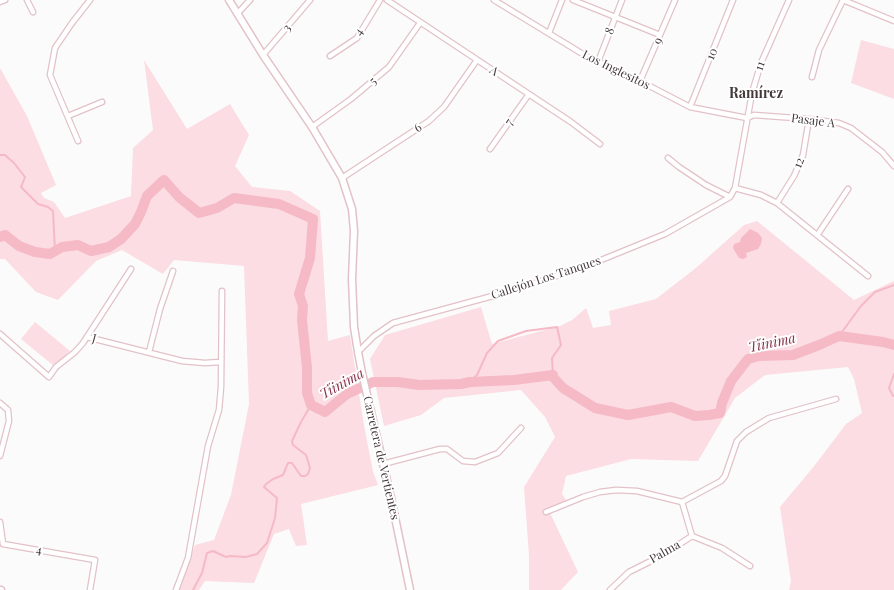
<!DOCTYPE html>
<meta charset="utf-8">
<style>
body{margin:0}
canvas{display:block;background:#fbfbfb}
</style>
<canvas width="894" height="590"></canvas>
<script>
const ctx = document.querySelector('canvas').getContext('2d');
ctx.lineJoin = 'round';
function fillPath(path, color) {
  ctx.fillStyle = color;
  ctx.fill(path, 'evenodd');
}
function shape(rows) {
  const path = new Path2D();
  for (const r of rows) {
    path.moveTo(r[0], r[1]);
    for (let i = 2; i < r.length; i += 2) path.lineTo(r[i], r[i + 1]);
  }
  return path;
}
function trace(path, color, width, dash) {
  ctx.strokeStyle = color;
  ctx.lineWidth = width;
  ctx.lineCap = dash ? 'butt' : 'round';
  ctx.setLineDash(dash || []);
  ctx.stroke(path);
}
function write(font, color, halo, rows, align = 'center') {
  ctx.font = font + ' "Playfair Display",serif';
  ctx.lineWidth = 4;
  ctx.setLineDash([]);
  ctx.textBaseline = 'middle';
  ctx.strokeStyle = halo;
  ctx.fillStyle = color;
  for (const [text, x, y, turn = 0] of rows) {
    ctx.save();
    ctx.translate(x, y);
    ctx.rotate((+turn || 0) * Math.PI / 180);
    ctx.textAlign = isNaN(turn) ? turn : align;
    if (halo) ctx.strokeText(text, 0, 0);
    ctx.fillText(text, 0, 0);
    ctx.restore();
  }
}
fillPath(shape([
 [861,40,894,49,894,99,851,83],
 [144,60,187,129,230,104,249,135,235,166,252,187,290,191,320,211,328,341,350,335,363,420,373,472,378,485,301,504,307,545,296,546,289,529,274,534,254,583,205,581,199,590,178,590,195,545,214,540,231,495,249,404,244,266,174,260,163,274,122,250,96,261,58,300,36,292,5,259,0,259,0,68,27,116,56,185,41,193,44,198,54,202,65,218,131,196,133,148,153,130],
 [757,221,854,300,894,281,894,590,789,590,791,581,780,507,815,465,846,424,862,413,854,379,848,367,765,375,735,398,698,461,631,459,566,476,562,494,569,504,550,513,578,572,561,590,529,590,529,556,524,487,555,437,545,417,521,390,444,398,421,415,384,426,370,359,385,335,481,307,492,344,560,326,572,320,586,308,593,328,611,325,609,311,656,299,697,267,744,225],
 [35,322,70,351,54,366,21,339]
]), '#fbdde3');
fillPath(shape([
 [750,229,758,233,762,238,761,244,758,249,746,253,747,257,743,259,739,258,733,248,734,244,740,242,741,238]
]), '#f6b9c6');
trace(shape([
 [0,155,5,155,14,163,25,177,21,187,38,204,48,207,53,211,55,251],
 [839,336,861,306,875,292,894,285],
 [894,374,889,388,893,396,894,396],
 [470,382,477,375,487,353,498,341,526,331,557,327,561,345,552,358,553,375],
 [193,590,202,573,207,553,213,551,226,557,230,556,246,557,257,554,267,543,275,518,277,498,264,487,266,484,273,479,283,475,288,463,292,463,301,476,305,476,308,474,310,468,306,455,293,445,292,441,301,422,311,405]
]), '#f6b9c6', 2);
trace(shape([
 [0,237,5,235,19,246,35,252,50,254,62,247,78,245,91,251,109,247,121,239,135,224,141,212,147,196,164,180,179,197,199,213,217,208,234,198,279,204,313,219,310,258,299,294,303,306,302,320,307,368,307,393,311,405,325,412,347,394,373,382,398,382,419,385,461,384,470,382,514,380,553,375,553,377,563,388,595,408,628,415,671,407,695,416,709,415,720,413,722,403,731,381,748,359,759,356,793,355,819,345,839,336,883,342,894,345]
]), '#f6b9c6', 10);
const street = shape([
 [27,0,33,12],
 [387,0,571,122,600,144],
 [494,0,586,56,640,81,690,107,747,118,754,115,809,119,839,123,851,128,882,152,894,166],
 [573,0,660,35],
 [843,0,894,21],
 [0,2,5,0],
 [237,14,250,0],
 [549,33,562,0],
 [263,55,310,0],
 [330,56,357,38,380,0],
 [598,62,622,0],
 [812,77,819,50,843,0],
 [640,81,675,0],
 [690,107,733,0],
 [68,116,102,102],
 [312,127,351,99,389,67,420,23],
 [78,141,50,75,55,48,72,23,90,0],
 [490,149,529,94],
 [668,158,679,167,706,185,730,197],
 [342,178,429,121,444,107,477,60],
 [735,188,761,195,777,203,868,276],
 [777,203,794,176,803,155,809,119],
 [818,234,848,189],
 [0,334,49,377,56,367,75,352,83,343,131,269],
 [87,337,182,361,205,363,220,362],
 [149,352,160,309,173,271],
 [358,352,374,336,393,323,511,291,584,267,665,234,730,197,735,188,752,93,761,63,789,0],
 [0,403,8,410,9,421,0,456],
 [383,464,440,449,447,449,463,461,475,462,498,453,521,428],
 [682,502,692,536],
 [546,512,583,497,600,492,616,490,637,491,682,502,721,481,725,476,737,441,746,432,769,418,836,399],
 [0,522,3,544,95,560,90,590],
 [692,536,722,548,750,566],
 [176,590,188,558,208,446,219,410,221,387,222,291],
 [610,590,629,572,661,556,692,536]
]);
const secondary = shape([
 [229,0,263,55,312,127,342,178,352,209,354,231,352,279,354,327,358,352,362,373,391,498,410,590],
 [0,590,1,590]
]);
trace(street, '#e2c2c8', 7);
trace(secondary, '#e2c2c8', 9);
trace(street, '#fff', 4.5);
trace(secondary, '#fff', 6);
write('12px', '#44383a', '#fff', [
 ["3",287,28,-49],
 ["8",610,31,-69],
 ["4",359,32,-55],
 ["9",658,41,-66],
 ["10",712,54,-68],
 ["11",760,66,-71],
 ["Los Inglesitos",616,70,26],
 ["A",494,71,34],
 ["5",373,81,-40],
 ["Pasaje A",813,121,7],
 ["7",509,122,-55],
 ["6",418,128,-33],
 ["12",799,163,-68],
 ["Callejón Los Tanques",546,278,-18],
 ["J",94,339,15],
 ["Carretera de Vertientes",381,458,77],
 ["4",39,550,10],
 ["Palma",665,552,-30]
]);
write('bold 14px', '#44383a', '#fff', [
 ["Ramírez",756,94]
]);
write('italic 14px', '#89334d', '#fff', [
 ["Tíinima",772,343,-12],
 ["Tíinima",342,384,-29]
]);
</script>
